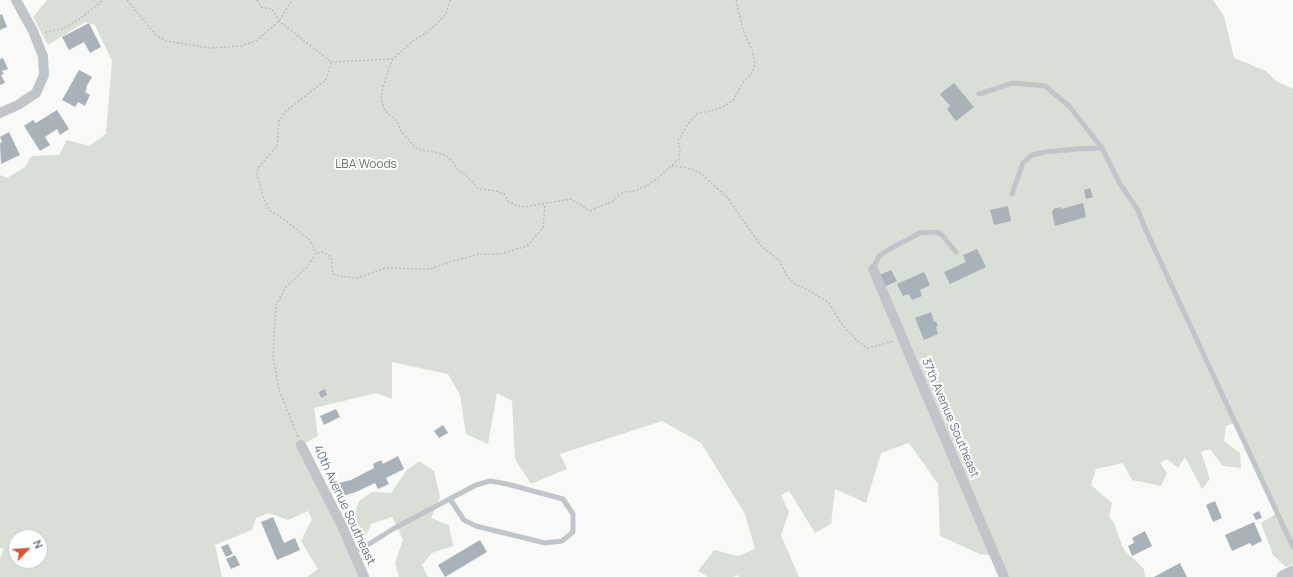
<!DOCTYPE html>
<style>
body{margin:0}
#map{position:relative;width:1293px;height:577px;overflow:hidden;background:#f9f9f7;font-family:Manrope,sans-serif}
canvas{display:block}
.north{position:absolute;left:8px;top:529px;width:40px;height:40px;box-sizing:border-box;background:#fff;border:1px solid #c1c8cd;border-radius:50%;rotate:65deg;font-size:11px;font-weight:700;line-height:16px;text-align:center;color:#657681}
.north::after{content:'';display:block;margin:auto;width:14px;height:18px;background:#de5432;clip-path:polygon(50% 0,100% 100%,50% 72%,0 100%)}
</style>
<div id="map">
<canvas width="1293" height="577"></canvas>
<div class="north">N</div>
</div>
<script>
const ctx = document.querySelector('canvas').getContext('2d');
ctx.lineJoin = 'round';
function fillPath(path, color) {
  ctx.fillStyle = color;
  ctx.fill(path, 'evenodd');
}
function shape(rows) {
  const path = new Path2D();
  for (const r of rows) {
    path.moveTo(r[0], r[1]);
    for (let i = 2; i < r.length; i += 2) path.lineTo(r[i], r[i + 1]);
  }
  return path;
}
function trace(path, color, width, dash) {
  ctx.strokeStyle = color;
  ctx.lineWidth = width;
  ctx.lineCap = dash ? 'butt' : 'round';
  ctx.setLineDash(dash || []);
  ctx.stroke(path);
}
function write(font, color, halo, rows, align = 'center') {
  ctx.font = font + ' Manrope,sans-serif';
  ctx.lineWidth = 4;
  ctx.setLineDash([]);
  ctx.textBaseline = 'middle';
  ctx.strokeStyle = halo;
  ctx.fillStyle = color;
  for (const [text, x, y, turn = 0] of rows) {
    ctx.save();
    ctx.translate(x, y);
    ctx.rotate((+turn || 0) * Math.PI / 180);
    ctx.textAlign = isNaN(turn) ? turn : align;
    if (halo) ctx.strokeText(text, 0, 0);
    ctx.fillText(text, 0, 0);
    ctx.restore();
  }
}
fillPath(shape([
 [47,0,1213,0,1224,16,1234,58,1266,71,1276,81,1293,89,1293,564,1286,567,1273,555,1261,523,1277,513,1235,423,1226,426,1224,441,1240,453,1241,468,1223,466,1210,449,1201,452,1210,479,1202,489,1185,457,1178,468,1167,459,1160,463,1167,473,1161,486,1132,480,1123,463,1096,469,1091,485,1112,503,1109,516,1114,523,1124,550,1144,569,1145,577,1004,577,995,556,980,554,940,536,938,484,909,443,881,453,866,503,835,489,831,524,815,533,789,491,781,495,789,512,781,535,799,577,740,577,737,575,733,577,708,577,698,571,714,550,738,556,755,549,745,514,701,443,662,421,560,454,567,469,531,484,515,459,512,401,497,393,488,444,466,434,460,395,448,374,392,362,392,399,376,393,314,408,318,436,301,445,364,577,307,577,318,569,301,541,312,519,308,511,288,520,269,513,256,518,252,530,215,545,222,577,0,577,0,559,4,549,0,547,0,175,7,178,25,167,31,156,59,155,67,140,89,146,106,134,112,61,95,25,85,22,48,45,33,17],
 [16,537,40,537,40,561,16,561],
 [419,461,434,471,440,497,431,518,449,525,453,546,432,553,422,565,428,577,399,577,395,563,403,540,392,517,371,524,368,532,360,538,351,525,359,501,372,492,391,493,406,471]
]), '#d9ded6');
fillPath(shape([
 [2,14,7,27,0,30,0,15],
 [89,23,101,47,90,53,84,42,69,50,62,37],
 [3,58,8,69,2,71,4,74,1,75,5,83,0,85,0,59],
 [79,70,92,77,86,87,87,88,85,92,90,95,85,106,78,102,75,107,62,100],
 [954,83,974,107,956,121,947,109,950,106,940,94],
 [57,110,69,129,60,135,57,129,45,137,50,145,40,151,24,126,33,120,36,123],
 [9,132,20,155,1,164,0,143,2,142,0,137],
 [1090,188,1093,197,1086,199,1084,190],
 [1083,203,1086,217,1055,226,1052,212,1053,211,1053,209,1061,207,1061,209],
 [1008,206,1011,221,994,225,990,210],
 [977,249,986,267,950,284,944,272,966,262,963,255],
 [891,270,897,281,884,287,879,275],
 [924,272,930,285,920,290,922,296,912,300,909,294,903,296,897,284],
 [931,312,934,322,936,321,938,326,936,327,938,334,924,340,915,318],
 [325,389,327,395,321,398,319,392],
 [336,409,340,417,324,425,320,416],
 [443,425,448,433,439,438,434,431],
 [398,456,404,469,386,478,389,484,378,489,375,483,356,492,343,496,339,483,351,480,374,468,373,464,381,460,383,464],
 [1215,501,1222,518,1213,522,1206,505],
 [1259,511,1262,518,1256,520,1253,514],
 [273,517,284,543,295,538,300,550,277,560,261,522],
 [1254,522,1262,541,1252,546,1250,543,1232,551,1225,535],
 [1145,531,1152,546,1132,556,1128,546,1134,543,1132,538],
 [480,540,487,552,445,577,438,565],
 [228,544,233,554,226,557,221,547],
 [235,555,240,565,231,569,226,559],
 [1180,563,1187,577,1154,577,1163,572]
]), '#a9b2b8');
trace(shape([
 [127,0,156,35,166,41,210,48,241,46,256,41,279,21,292,0],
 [257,0,261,7,272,9,279,21,331,62,326,80,286,111,279,121,277,146,258,168,257,174,263,197,270,211,278,215,310,240,316,253],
 [450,0,446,14,439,22,426,33,414,40,393,59,390,65,383,87,381,99,385,111,398,122,401,131,416,148,421,150,434,152,445,155,453,162,458,170,466,175,479,189,496,191,504,194,508,201,515,205,524,207,571,199,590,211,603,205,612,202,619,195,625,192,635,191,646,186,658,178,679,159,680,151,678,140,690,121,698,113,711,111,725,106,734,99,744,81,752,73,755,64,753,52,743,30,736,0],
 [45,32,63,29,78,20,103,0],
 [331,62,393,59],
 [672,166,684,167,699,172,727,197,761,246,780,261,786,275,795,284,805,288,829,303,841,323,858,342,868,348,893,341],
 [298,437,279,390,273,356,276,305,286,287,307,267,316,253,323,252,331,257,333,274,339,276,357,278,386,268,430,269,443,264,479,254,500,254,527,246,543,228,545,204]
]), '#bbbec1', 1.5, [2, 2]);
trace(shape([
 [979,94,1013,83,1045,86,1069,106,1102,148,1120,184,1138,210,1144,226,1293,547],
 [1012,194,1023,163,1032,155,1045,152,1077,149,1102,148],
 [873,269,879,256,886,251,920,233,937,232,942,235,956,252],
 [353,552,366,546,393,529,476,485,490,481,507,484,563,499,573,514,573,532,562,541,545,543,476,526,464,520,450,499]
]), '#c0c5c9', 5);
trace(shape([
 [0,113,18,105,36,93,44,75,43,56,33,31,16,0],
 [873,269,1004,577],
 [301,445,343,528,364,577]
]), '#c0c5c9', 10);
trace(shape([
 [1283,577,1293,572]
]), '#c0c5c9', 13);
write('12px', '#687964', '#fff', [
 ["LBA Woods",366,165]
]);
write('12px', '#657681', '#fff', [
 ["37th Avenue Southeast",950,418,67],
 ["40th Avenue Southeast",344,505,65]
]);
</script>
